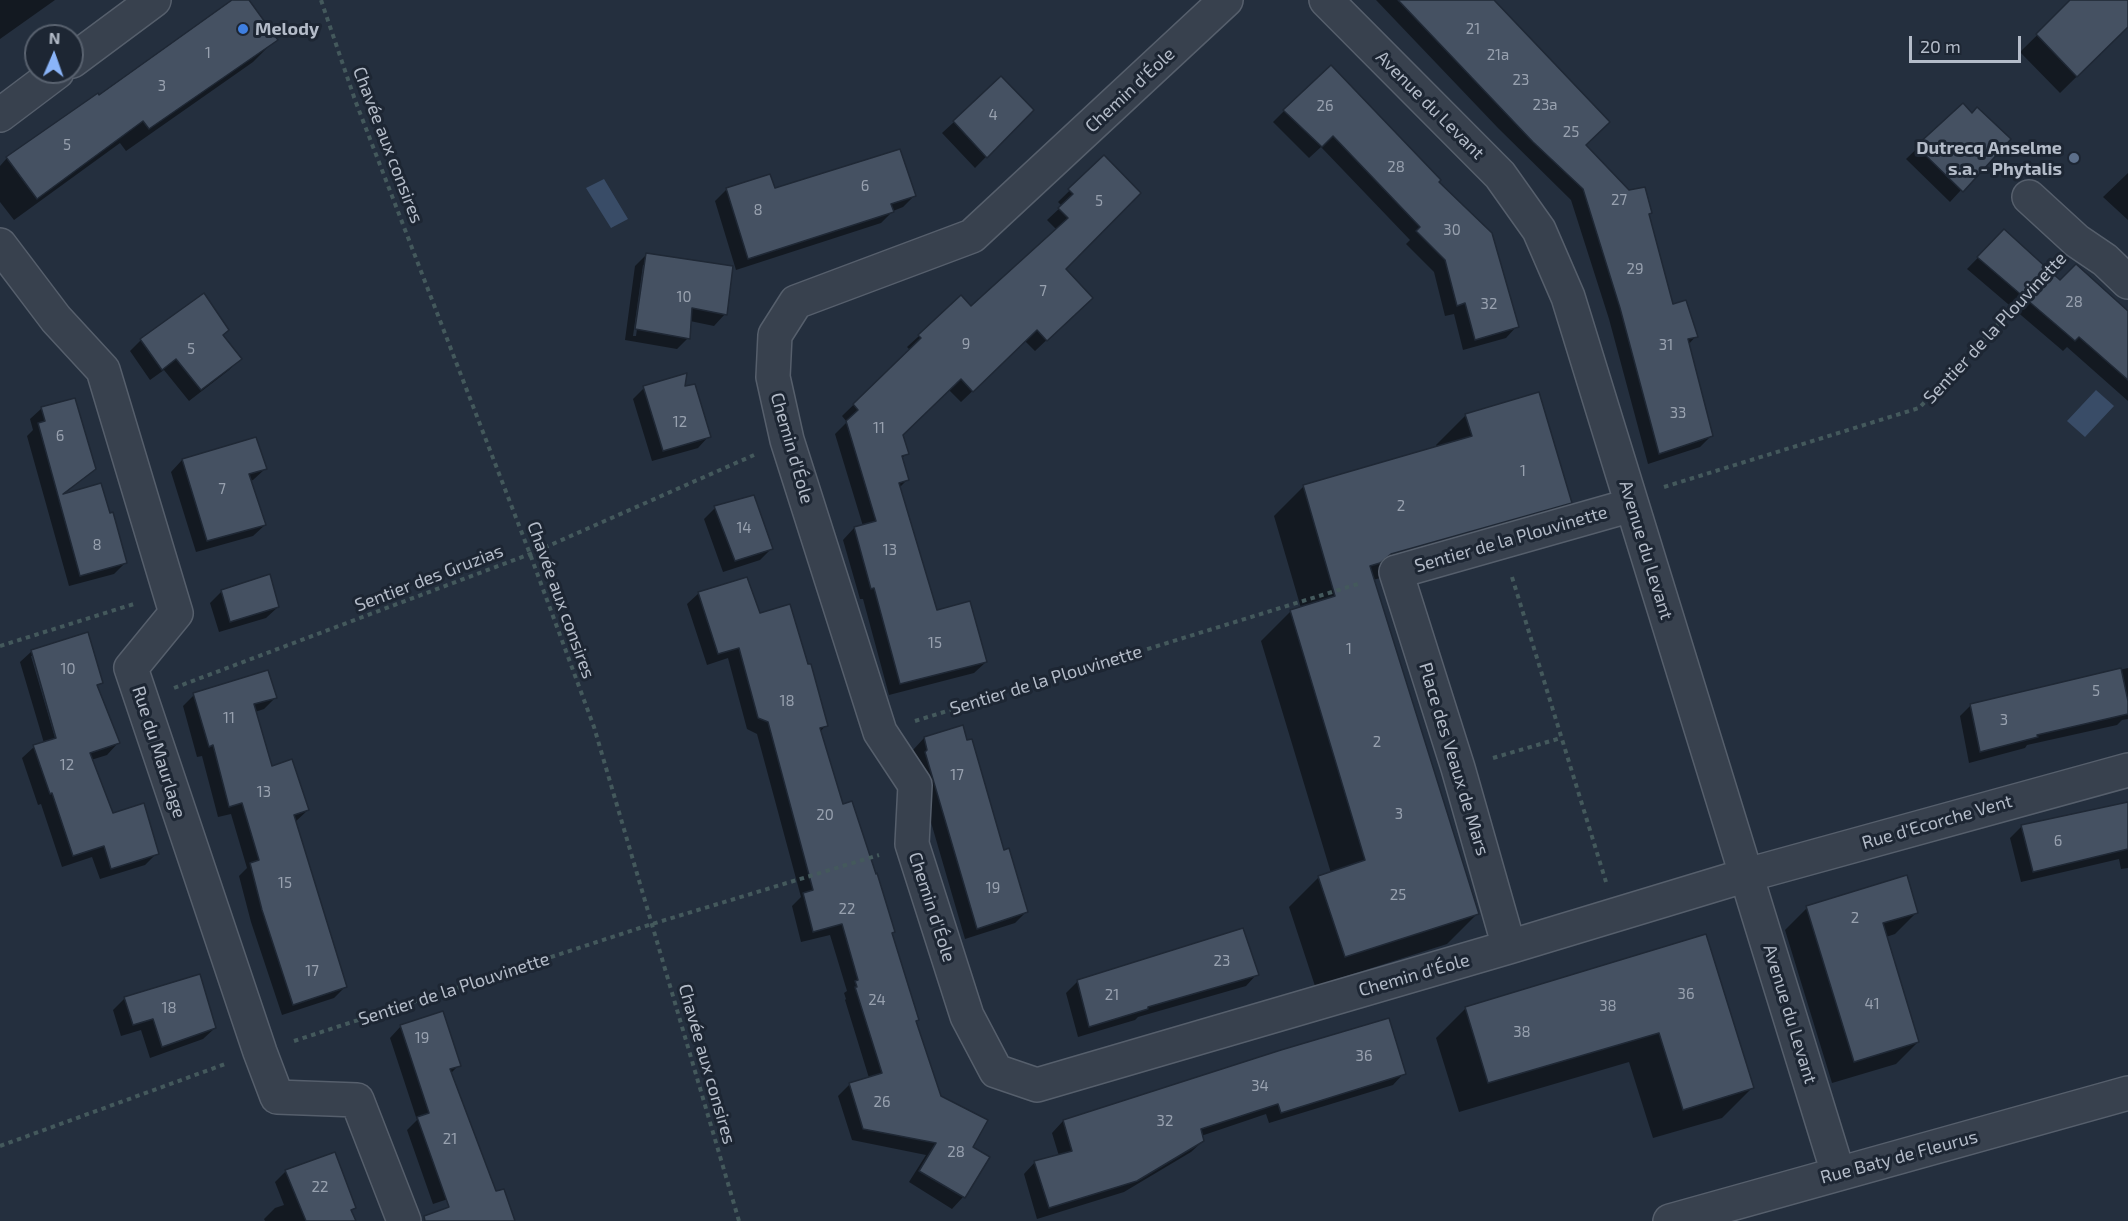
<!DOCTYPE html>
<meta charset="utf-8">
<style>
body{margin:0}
#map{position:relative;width:2128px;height:1221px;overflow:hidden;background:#242f3e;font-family:"Exo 2",sans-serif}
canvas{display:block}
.north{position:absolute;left:24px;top:24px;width:60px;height:60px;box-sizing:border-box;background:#1d2633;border:2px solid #59626f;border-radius:50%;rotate:2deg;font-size:16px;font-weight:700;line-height:24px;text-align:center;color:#b4bcc9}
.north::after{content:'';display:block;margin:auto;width:21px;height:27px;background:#8ab4f8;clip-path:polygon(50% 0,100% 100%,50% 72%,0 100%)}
.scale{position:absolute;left:1909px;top:36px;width:112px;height:27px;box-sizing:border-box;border:3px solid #b4bcc9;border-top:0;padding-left:8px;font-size:18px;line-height:21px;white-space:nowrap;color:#b4bcc9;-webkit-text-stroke:4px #1d2633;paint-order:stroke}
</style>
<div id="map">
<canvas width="2128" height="1221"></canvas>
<div class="north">N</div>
<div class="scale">20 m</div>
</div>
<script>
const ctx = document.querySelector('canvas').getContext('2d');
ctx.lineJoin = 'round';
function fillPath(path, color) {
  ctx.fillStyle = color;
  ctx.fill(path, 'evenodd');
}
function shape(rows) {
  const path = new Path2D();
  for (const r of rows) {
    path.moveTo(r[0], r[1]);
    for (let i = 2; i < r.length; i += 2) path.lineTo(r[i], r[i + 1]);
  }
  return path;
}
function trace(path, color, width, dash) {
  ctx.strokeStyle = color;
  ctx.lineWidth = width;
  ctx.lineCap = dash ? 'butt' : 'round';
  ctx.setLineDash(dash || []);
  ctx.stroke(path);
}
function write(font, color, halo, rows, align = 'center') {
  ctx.font = font + ' "Exo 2",sans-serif';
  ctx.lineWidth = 6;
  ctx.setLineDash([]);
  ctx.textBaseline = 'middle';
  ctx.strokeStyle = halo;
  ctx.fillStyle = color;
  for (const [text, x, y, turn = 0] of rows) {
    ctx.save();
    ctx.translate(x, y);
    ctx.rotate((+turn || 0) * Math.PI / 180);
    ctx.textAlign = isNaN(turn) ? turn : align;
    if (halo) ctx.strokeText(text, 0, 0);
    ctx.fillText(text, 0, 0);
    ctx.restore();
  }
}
fillPath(shape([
 [604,179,628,219,611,228,586,188],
 [2096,390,2114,406,2085,437,2067,421]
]), '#394c67');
fillPath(shape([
 [0,0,55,0,0,39],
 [235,0,247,0,276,39,253,62,126,151,120,143,14,220,0,202,0,166,7,158,99,97],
 [1376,0,1491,0,1584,145,1648,215,1672,306,1696,336,1688,345,1711,436,1700,447,1648,464,1609,319,1571,200,1498,128],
 [2073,0,2128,0,2128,26,2060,93,2020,52],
 [1962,105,1971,115,1961,190,1950,202,1906,159],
 [1032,110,975,168,942,133,954,122],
 [1284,111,1436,182,1517,326,1506,338,1463,350,1454,314,1445,316,1434,272,1406,244,1410,240,1321,147,1309,158,1273,122],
 [1104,157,1063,269,1091,298,1035,351,1025,341,961,402,949,390,902,435,907,453,901,459,907,480,899,488,936,612,986,662,974,673,889,695,863,599,860,599,843,540,854,528,863,526,835,434,847,422,842,416,910,350,907,347,919,336,971,308,1057,230,1047,220,1062,206,1058,202],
 [2128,173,2128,220,2103,197],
 [769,176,774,189,914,196,903,207,893,211,881,223,736,270,715,201,726,190],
 [2004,231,2060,282,2128,319,2128,401,2067,347,2063,351,1967,269],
 [647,254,725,314,714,326,690,321,688,338,677,349,625,340,635,266],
 [643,265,646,265,636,336,633,336],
 [221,336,240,359,229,370,189,401,164,370,150,380,130,351,141,340],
 [644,388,684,388,709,436,698,448,652,461,633,399],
 [42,408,95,468,63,495,126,562,114,574,69,586,27,436,33,430,30,419],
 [1466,415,1570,502,1541,532,1373,580,1477,914,1447,944,1315,986,1289,907,1319,877,1331,873,1261,641,1291,611,1301,608,1274,516,1304,486,1437,448,1436,445],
 [255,439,265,469,253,480,250,481,265,525,253,536,196,552,171,472,182,460],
 [715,508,771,549,760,560,723,572,704,519],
 [222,591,278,607,266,618,219,632,210,603],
 [699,593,759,615,826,725,820,732,842,806,891,934,918,1020,915,1023,940,1097,971,1148,988,1158,963,1197,952,1209,909,1182,926,1155,852,1140,838,1096,850,1084,869,1078,845,1000,846,999,844,993,847,991,830,935,801,942,792,906,801,897,757,734,747,729,728,658,707,665,687,604],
 [32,651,102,682,96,687,118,743,107,755,91,760,112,815,157,853,145,865,100,879,92,857,62,867,41,804,38,805,22,758,34,747,44,743,20,662],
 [31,656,34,656,60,744,57,745],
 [2128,668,2128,719,2122,720,2117,725,2027,745,2025,748,1969,763,1960,716,1971,705],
 [194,695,275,698,264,709,255,712,271,768,308,810,295,822,345,987,334,998,282,1015,251,922,239,876,247,868,231,814,218,817,202,756,197,757,183,706],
 [924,738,1003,852,1026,912,1015,923,965,939,914,764,916,762,913,750],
 [2128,804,2128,868,2121,869,2119,859,2021,882,2010,838,2022,826],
 [1807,908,1917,912,1895,934,1886,937,1918,1042,1896,1064,1832,1083,1785,930],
 [1242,930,1257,974,1246,986,1138,1017,1135,1020,1078,1037,1066,993,1077,982],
 [1705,936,1752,1088,1722,1118,1653,1138,1629,1062,1459,1112,1436,1038,1466,1008],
 [125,998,215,1028,203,1039,150,1058,141,1030,121,1036,113,1010],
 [401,1026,459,1065,450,1074,478,1189,433,1204,407,1130,417,1120,390,1038],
 [1282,1051,1404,1073,1393,1085,1269,1123,1266,1114,1201,1136,1203,1141,1191,1152,1124,1192,1037,1219,1024,1174,1035,1162,1059,1156,1052,1133,1063,1121],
 [286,1171,354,1207,343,1218,336,1221,265,1221,264,1219,275,1208,284,1205,275,1182]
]), '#0007');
const building = shape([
 [232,0,249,0,278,40,149,129,143,121,37,199,6,157,98,93,99,95,232,0],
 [1398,0,1494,0,1610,122,1586,145,1629,190,1645,187,1652,213,1649,214,1673,304,1686,300,1698,337,1688,339,1713,436,1659,454,1620,308,1583,189,1533,142,1398,0],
 [2070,0,2128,0,2128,27,2077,77,2036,34,2070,0],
 [1331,65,1441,180,1439,182,1492,233,1519,327,1475,340,1465,303,1457,306,1445,260,1416,231,1420,227,1333,136,1322,147,1283,110,1331,65],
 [1001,76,1034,110,987,158,953,121,1001,76],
 [1963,103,1972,113,1977,107,2011,139,1963,192,1916,146,1963,103],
 [900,149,916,196,891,204,894,212,748,259,726,188,770,174,775,188,900,149],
 [1104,155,1141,193,1066,269,1093,298,1047,341,1037,330,973,392,961,379,903,435,909,454,902,456,909,480,899,483,937,610,970,601,987,662,900,684,874,588,871,589,854,527,876,521,846,421,858,410,853,404,921,338,918,335,961,295,971,306,1068,218,1058,208,1073,194,1068,189,1104,155],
 [2004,229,2060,280,2076,264,2128,311,2128,380,2079,337,2075,341,1977,257,2004,229],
 [646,253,733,266,727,315,692,308,690,339,635,329,646,253],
 [204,293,229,330,223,335,242,359,201,390,176,359,162,370,140,339,204,293],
 [687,373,685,386,695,384,711,437,663,451,643,386,687,373],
 [1539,392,1572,503,1391,554,1380,563,1370,566,1479,914,1345,957,1318,876,1365,860,1290,610,1335,596,1303,485,1472,436,1465,414,1539,392],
 [75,398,96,469,63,494,101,483,110,513,113,512,127,563,80,576,38,423,45,421,41,407,75,398],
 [256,437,267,469,249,474,266,525,207,541,182,459,256,437],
 [754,495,773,549,735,561,714,506,754,495],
 [270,574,279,607,230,622,221,590,270,574],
 [747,577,760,613,790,604,808,664,811,664,828,726,820,728,843,804,852,801,876,874,877,873,895,932,892,933,919,1020,916,1021,941,1096,988,1120,973,1147,990,1157,965,1198,919,1171,936,1143,863,1129,849,1083,882,1073,855,987,857,987,855,981,858,980,842,924,813,932,803,893,813,890,768,722,758,718,739,648,718,654,698,592,747,577],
 [88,632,103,683,97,685,120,743,90,753,113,813,144,803,159,854,111,869,104,846,73,856,52,793,50,794,33,745,56,738,31,650,88,632],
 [2121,668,2128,701,2128,714,2037,735,2038,737,1980,752,1970,704,2121,668],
 [268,670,277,698,254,704,272,766,292,759,309,810,294,815,347,987,293,1005,262,910,250,863,259,860,242,803,229,807,213,745,209,747,193,693,268,670],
 [963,725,967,740,972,739,1004,850,1009,848,1028,912,977,929,925,752,927,750,924,737,963,725],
 [2128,802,2128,849,2033,872,2021,825,2128,802],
 [1907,875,1918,913,1883,923,1919,1042,1854,1062,1806,906,1907,875],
 [1243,928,1259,975,1148,1007,1148,1009,1089,1027,1077,980,1243,928],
 [1706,934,1754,1088,1683,1110,1659,1033,1488,1083,1465,1007,1706,934],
 [200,974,216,1028,162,1047,153,1019,133,1025,124,997,200,974],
 [443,1011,461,1066,450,1069,496,1191,504,1189,515,1221,425,1221,424,1216,449,1207,417,1117,429,1113,400,1025,443,1011],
 [1389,1018,1406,1074,1281,1113,1278,1104,1201,1129,1204,1141,1137,1181,1049,1208,1034,1161,1072,1151,1063,1120,1281,1050,1389,1018],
 [335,1152,356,1208,351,1210,356,1221,306,1221,285,1170,335,1152]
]);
fillPath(building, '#455162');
trace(building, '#1f2835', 1.5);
const minor = shape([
 [1226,0,972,236,796,302,775,335,773,377,787,440,880,732,915,785,912,844,967,1016,996,1071,1037,1085,1509,947,1747,875,2128,770],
 [1326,0,1500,175,1539,230,1568,297,1838,1173],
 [72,61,154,0],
 [0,115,57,72],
 [2029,197,2077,241,2105,260,2128,282],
 [0,245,56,319,103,370,176,613,131,668,260,1052,277,1097,357,1100,404,1221],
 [1509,947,1458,768,1396,572,1632,505],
 [1670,1221,2128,1093]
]);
trace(minor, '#565f6c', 36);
trace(shape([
 [321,0,355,100,530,554,594,727,739,1221],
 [1664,487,1919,408,2052,267],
 [1512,577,1606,882],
 [0,646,137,603],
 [174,688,530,554,754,455],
 [915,721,1361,583],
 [1493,758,1561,738],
 [294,1041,652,924,879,855],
 [0,1146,228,1063]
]), '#44595c', 4, [4.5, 4.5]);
trace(minor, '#38414e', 33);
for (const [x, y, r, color] of [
 [243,29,6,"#3f7fe0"],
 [2074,158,6,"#5c6f8a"]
]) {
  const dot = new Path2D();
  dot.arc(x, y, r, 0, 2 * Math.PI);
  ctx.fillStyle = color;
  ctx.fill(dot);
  trace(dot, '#1d2633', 2);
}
write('15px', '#98a1af', null, [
 ["21",1473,29],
 ["1",208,53],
 ["21a",1498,55],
 ["23",1521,80],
 ["3",162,86],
 ["23a",1545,105],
 ["26",1325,106],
 ["4",993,115],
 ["25",1571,132],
 ["5",67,145],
 ["28",1396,167],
 ["6",865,186],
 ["27",1619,200],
 ["5",1099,201],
 ["8",758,210],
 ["30",1452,230],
 ["29",1635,269],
 ["7",1043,291],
 ["10",684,297],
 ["28",2074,302],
 ["32",1489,304],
 ["9",966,344],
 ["31",1666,345],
 ["5",191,349],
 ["33",1678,413],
 ["12",680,422],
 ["11",879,428],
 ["6",60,436],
 ["1",1523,471],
 ["7",222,489],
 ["2",1401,506],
 ["14",744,528],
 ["8",97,545],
 ["13",890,550],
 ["15",935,643],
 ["1",1349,649],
 ["10",68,669],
 ["5",2096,691],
 ["18",787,701],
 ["11",229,718],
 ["3",2004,720],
 ["2",1377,742],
 ["12",67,765],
 ["17",957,775],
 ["13",264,792],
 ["3",1399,814],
 ["20",825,815],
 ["6",2058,841],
 ["15",285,883],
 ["19",993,888],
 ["25",1398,895],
 ["22",847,909],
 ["2",1855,918],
 ["23",1222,961],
 ["17",312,971],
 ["36",1686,994],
 ["21",1112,995],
 ["24",877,1000],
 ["41",1872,1004],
 ["38",1608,1006],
 ["18",169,1008],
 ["38",1522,1032],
 ["19",422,1038],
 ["36",1364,1056],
 ["34",1260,1086],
 ["26",882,1102],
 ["32",1165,1121],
 ["21",450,1139],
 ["28",956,1152],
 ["22",320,1187]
]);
write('bold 18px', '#b4bcc9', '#1d2633', [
 ["Melody",255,29],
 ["Dutrecq Anselme",2062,148,"right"],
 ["s.a. - Phytalis",2062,169,"right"]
], 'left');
write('18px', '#b4bcc9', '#1d2633', [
 ["Chemin d'Éole",1130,90,-43],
 ["Avenue du Levant",1430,105,45],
 ["Chavée aux consires",388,145,69],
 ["Sentier de la Plouvinette",1995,328,-47],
 ["Chemin d'Éole",792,448,74],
 ["Sentier de la Plouvinette",1511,539,-16],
 ["Avenue du Levant",1646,550,73],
 ["Sentier des Gruzias",429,578,-21],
 ["Chavée aux consires",561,600,70],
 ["Sentier de la Plouvinette",1046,680,-17],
 ["Rue du Maurlage",159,752,72],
 ["Place des Veaux de Mars",1454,759,73],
 ["Rue d'Ecorche Vent",1937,822,-16],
 ["Chemin d'Éole",932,907,72],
 ["Chemin d'Éole",1414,975,-16],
 ["Sentier de la Plouvinette",454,989,-18],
 ["Avenue du Levant",1790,1014,73],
 ["Chavée aux consires",707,1064,74],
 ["Rue Baty de Fleurus",1899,1157,-15]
]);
</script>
